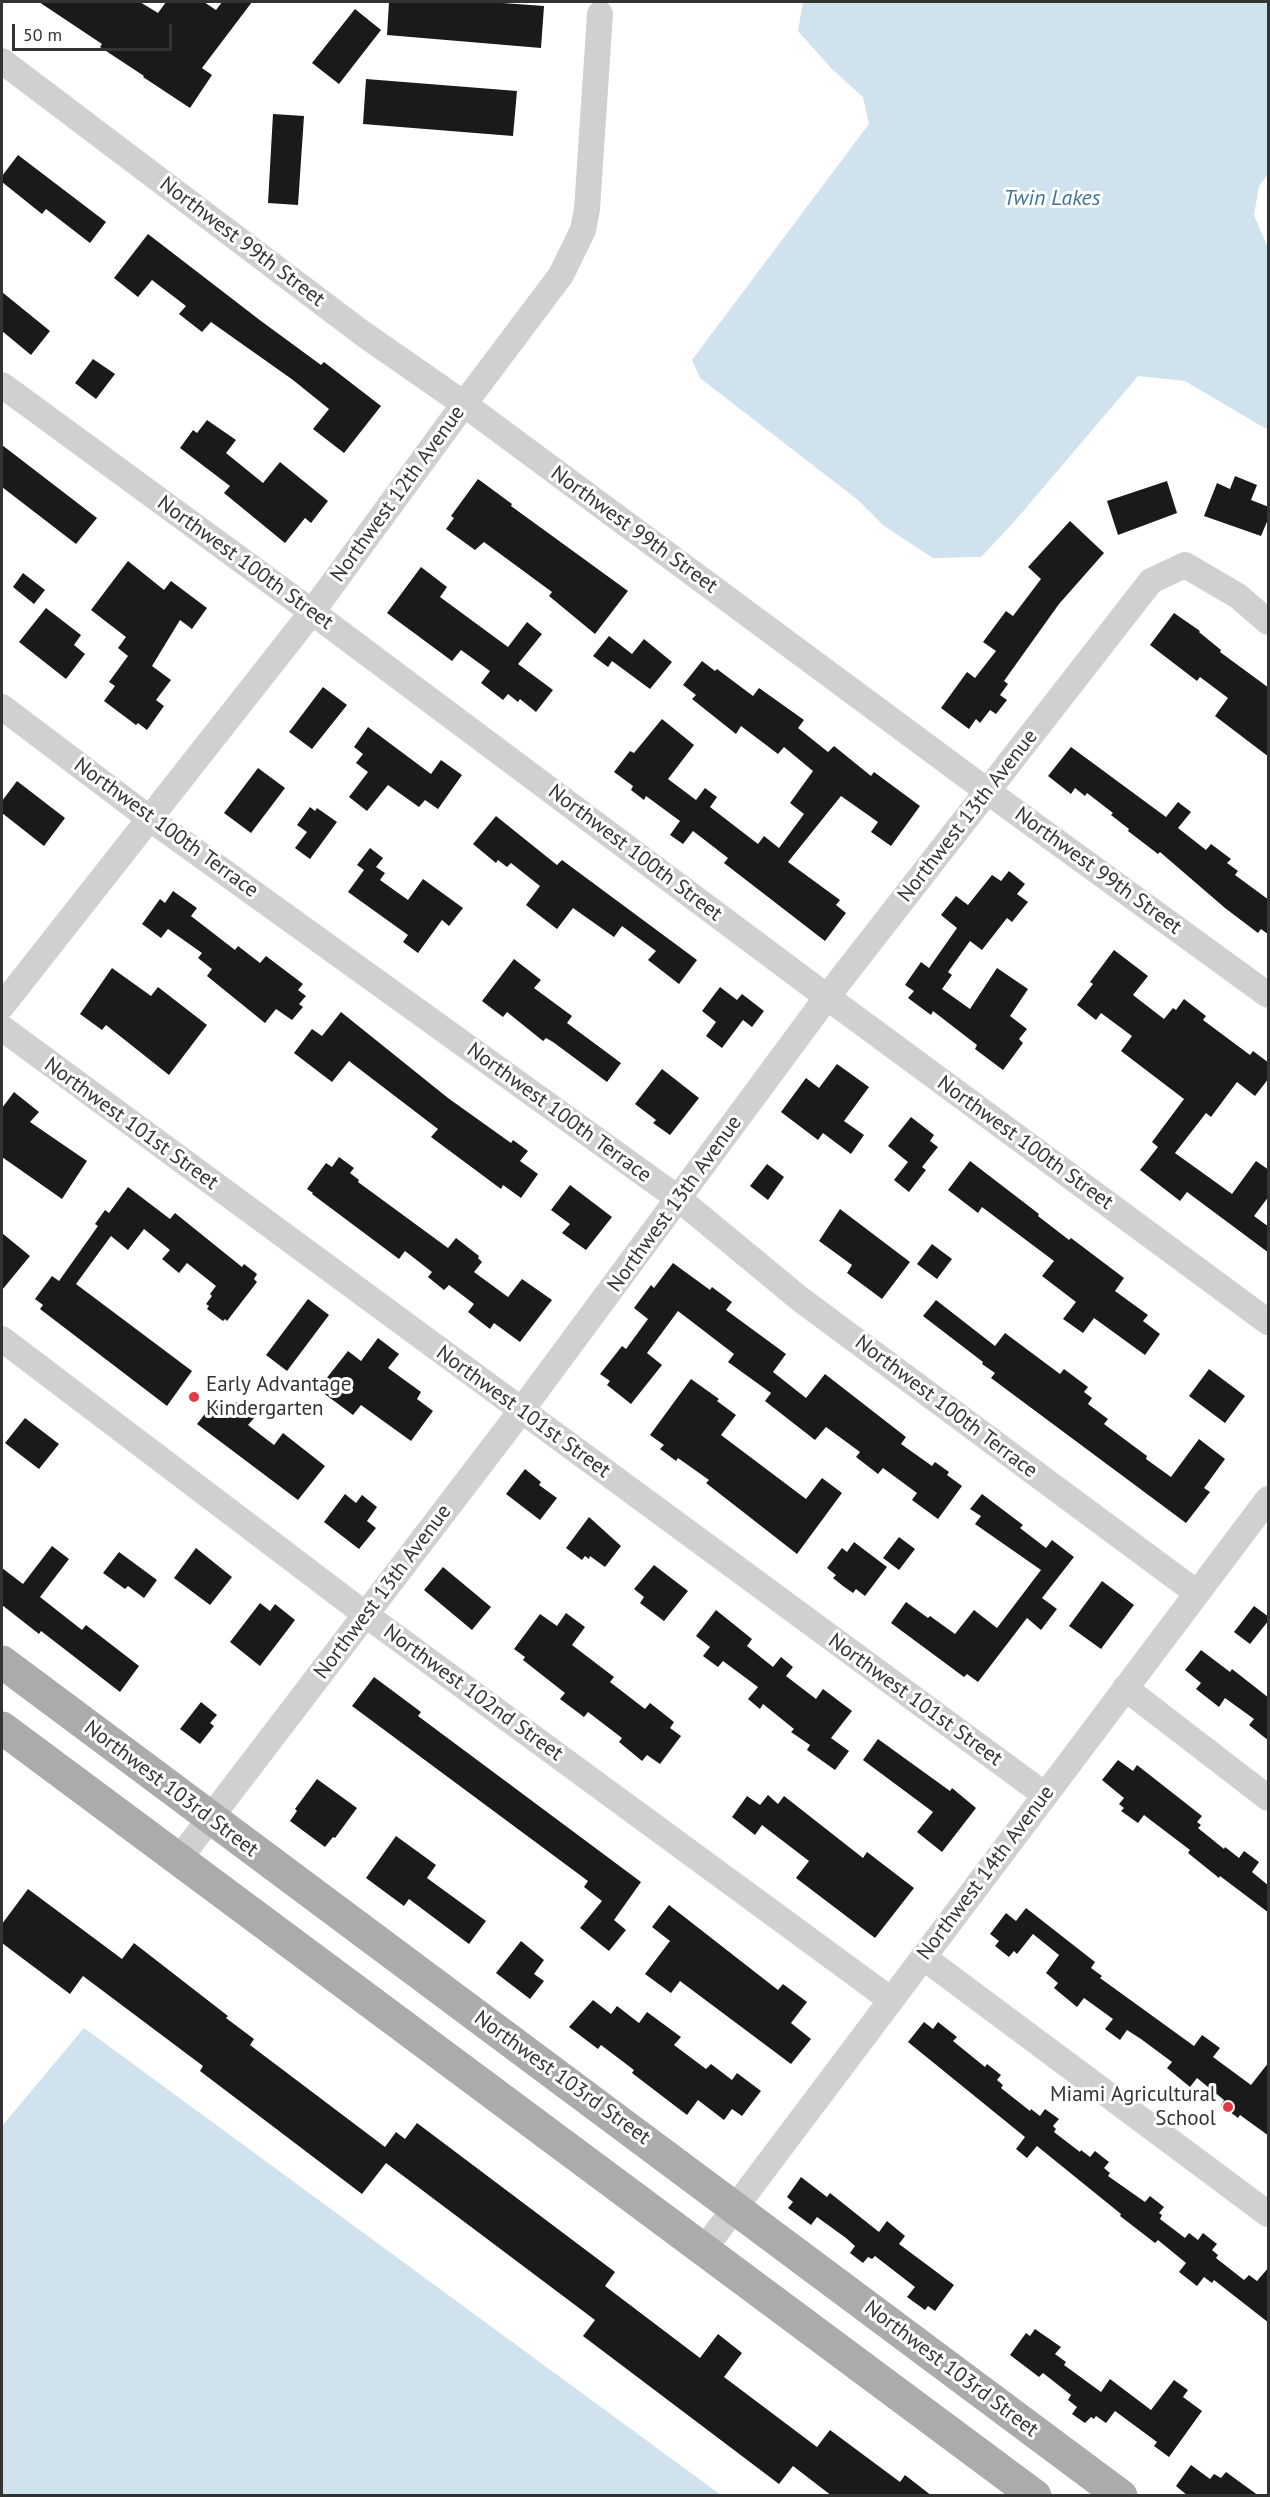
<!DOCTYPE html>
<style>
body{margin:0}
#map{position:relative;width:1270px;height:2497px;overflow:hidden;background:#fff;font-family:"PT Sans",sans-serif}
canvas{display:block}
.frame{position:absolute;inset:0;border:3px solid #333;pointer-events:none}
.scale{position:absolute;left:12px;top:24px;width:160px;height:27px;box-sizing:border-box;border:3px solid #333;border-top:0;padding-left:8px;font-size:18px;line-height:21px;white-space:nowrap;color:#333;-webkit-text-stroke:4px #fff;paint-order:stroke}
</style>
<div id="map">
<canvas width="1270" height="2497"></canvas>
<div class="frame"></div>
<div class="scale">50 m</div>
</div>
<script>
const ctx = document.querySelector('canvas').getContext('2d');
ctx.lineJoin = 'round';
function fillPath(path, color) {
  ctx.fillStyle = color;
  ctx.fill(path, 'evenodd');
}
function shape(rows) {
  const path = new Path2D();
  for (const r of rows) {
    path.moveTo(r[0], r[1]);
    for (let i = 2; i < r.length; i += 2) path.lineTo(r[i], r[i + 1]);
  }
  return path;
}
function trace(path, color, width, dash) {
  ctx.strokeStyle = color;
  ctx.lineWidth = width;
  ctx.lineCap = dash ? 'butt' : 'round';
  ctx.setLineDash(dash || []);
  ctx.stroke(path);
}
function write(font, color, halo, rows, align = 'center') {
  ctx.font = font + ' "PT Sans",sans-serif';
  ctx.lineWidth = 6;
  ctx.setLineDash([]);
  ctx.textBaseline = 'middle';
  ctx.strokeStyle = halo;
  ctx.fillStyle = color;
  for (const [text, x, y, turn = 0] of rows) {
    ctx.save();
    ctx.translate(x, y);
    ctx.rotate((+turn || 0) * Math.PI / 180);
    ctx.textAlign = isNaN(turn) ? turn : align;
    if (halo) ctx.strokeText(text, 0, 0);
    ctx.fillText(text, 0, 0);
    ctx.restore();
  }
}
fillPath(shape([
 [803,2,1268,2,1268,174,1259,186,1254,215,1268,248,1268,430,1185,381,1138,376,1014,522,981,557,933,558,884,526,858,500,700,378,692,360,869,124,863,97,831,68,798,31],
 [84,2028,721,2495,2,2495,2,2126]
]), '#cfe2ee');
fillPath(shape([
 [39,2,140,2,158,13,166,2,204,2,216,10,222,2,252,2,202,68,212,75,190,108,143,77,144,76,100,47,102,44],
 [389,2,489,2,544,6,541,48,387,35],
 [355,9,381,30,339,84,312,63],
 [366,79,517,91,513,136,363,124],
 [273,114,304,116,298,205,268,203],
 [18,155,106,222,90,243,46,209,42,214,2,182,2,176],
 [148,234,261,321,321,365,324,362,381,406,344,453,313,429,329,409,293,380,211,322,202,332,179,314,186,306,152,280,138,297,114,278],
 [2,292,50,331,31,355,2,331],
 [93,359,115,374,96,399,75,383],
 [207,420,236,440,226,453,263,483,280,462,328,501,311,523,305,518,285,543,224,493,230,486,180,448,193,430,197,433],
 [2,445,97,518,76,544,2,487],
 [1235,476,1257,485,1251,500,1269,507,1269,517,1261,536,1204,516,1217,483,1230,489],
 [478,479,512,504,511,506,628,591,595,634,549,596,552,592,484,542,475,550,446,529,454,518,451,516],
 [1167,481,1177,513,1118,535,1107,501],
 [1070,521,1104,553,1059,604,1004,681,1008,684,1000,695,1007,700,996,714,990,710,980,723,976,719,969,729,941,708,967,672,975,678,996,651,983,642,1006,611,1013,616,1041,579,1028,567],
 [128,561,164,590,171,581,207,608,192,629,180,620,152,666,171,680,156,700,164,706,147,730,138,723,136,725,104,701,115,686,109,682,128,656,118,648,126,637,91,610],
 [421,567,447,587,440,597,508,647,527,622,542,634,518,664,553,690,536,712,520,699,518,702,508,694,503,700,481,683,490,671,461,650,452,661,387,613],
 [23,573,45,590,34,604,13,587],
 [46,608,81,635,74,645,85,654,66,679,19,642],
 [1174,613,1200,631,1199,632,1221,650,1220,652,1269,688,1269,757,1215,716,1228,698,1200,677,1197,681,1150,645],
 [609,636,632,654,644,639,672,662,650,689,612,661,608,667,593,656],
 [702,661,715,671,717,669,753,696,759,688,804,720,798,728,828,752,834,746,871,776,874,772,920,806,891,846,871,832,878,822,841,796,788,862,840,900,836,905,846,913,825,941,724,863,728,858,693,831,683,844,670,835,680,821,646,796,644,800,631,790,633,786,614,772,630,751,634,753,662,719,694,745,668,779,696,800,705,788,717,797,710,807,758,844,764,836,779,848,804,814,790,803,813,771,784,747,778,754,741,726,736,734,692,699,696,695,683,685],
 [323,687,347,705,312,749,289,732],
 [368,727,431,774,441,760,462,775,438,809,425,800,419,807,388,785,367,811,349,797,368,772,356,763,363,754,354,747],
 [1071,747,1166,817,1178,802,1191,812,1178,828,1206,850,1211,844,1231,859,1227,863,1238,871,1235,875,1269,900,1269,935,1261,929,1258,933,1225,908,1160,852,1158,854,1128,831,1129,829,1111,815,1113,813,1087,793,1085,796,1075,788,1071,794,1048,776],
 [258,768,285,788,251,833,224,813],
 [17,781,65,818,44,846,2,813,2,801],
 [310,807,315,811,317,808,337,822,310,859,295,848,307,832,297,825],
 [496,816,557,865,562,860,697,960,679,984,648,960,656,951,622,926,614,937,573,908,557,929,526,905,540,886,511,863,507,867,498,860,496,863,473,844],
 [370,848,383,858,376,867,385,873,380,880,408,900,423,879,463,908,449,926,442,920,418,953,403,942,408,935,348,892,364,870,357,865],
 [1009,871,1025,884,1017,894,1028,902,1012,922,1007,918,982,950,970,941,948,972,952,975,942,989,970,1009,997,968,1028,989,1010,1016,1027,1029,1019,1039,1023,1043,1003,1070,975,1049,977,1045,933,1011,931,1015,908,998,914,991,905,985,921,962,929,968,957,928,941,915,956,896,968,905,992,875,1001,881],
 [173,891,197,908,191,916,235,950,238,946,260,963,266,956,303,984,298,990,306,996,299,1004,303,1007,292,1020,276,1009,265,1023,207,976,212,969,198,958,202,953,168,929,161,938,142,924,160,899,165,903],
 [1114,950,1148,976,1133,995,1164,1019,1173,1008,1176,1010,1184,999,1206,1016,1203,1020,1250,1055,1253,1051,1269,1063,1269,1078,1255,1096,1237,1082,1211,1117,1206,1113,1175,1153,1232,1194,1256,1161,1269,1170,1269,1196,1254,1216,1269,1227,1269,1253,1187,1192,1180,1201,1140,1170,1158,1147,1152,1142,1184,1099,1121,1051,1132,1036,1101,1013,1096,1020,1077,1005,1093,984,1090,982],
 [514,959,541,980,534,988,572,1016,567,1023,621,1063,607,1082,553,1042,546,1038,543,1041,507,1012,503,1017,482,1001],
 [112,968,151,996,158,987,207,1025,169,1075,106,1025,102,1030,80,1014],
 [720,987,737,1000,742,994,764,1011,752,1027,743,1020,722,1048,706,1036,716,1022,702,1011],
 [341,1012,448,1098,511,1143,513,1140,528,1151,520,1161,538,1174,521,1198,503,1185,501,1189,431,1137,438,1129,349,1061,332,1082,294,1053,312,1029,322,1036],
 [837,1064,869,1087,844,1121,864,1135,851,1154,823,1133,818,1140,781,1112,806,1078,819,1088],
 [662,1069,699,1098,670,1135,653,1123,656,1120,635,1104],
 [14,1092,39,1112,30,1122,87,1161,62,1199,2,1157,2,1108],
 [911,1117,934,1135,930,1141,938,1147,922,1167,926,1170,909,1192,894,1180,908,1162,888,1146],
 [339,1157,354,1168,350,1173,359,1180,358,1182,448,1248,456,1238,479,1256,478,1258,482,1262,474,1272,508,1297,522,1279,552,1300,520,1342,494,1323,490,1329,468,1312,474,1304,449,1285,444,1290,428,1277,432,1272,405,1251,399,1259,312,1194,313,1193,307,1189,326,1163,332,1167],
 [970,1161,1039,1214,1038,1216,1069,1240,1071,1238,1124,1278,1115,1291,1148,1315,1143,1321,1160,1334,1145,1355,1094,1318,1083,1333,1063,1319,1076,1302,1042,1276,1054,1261,982,1207,978,1213,948,1190],
 [767,1164,784,1177,768,1200,750,1186],
 [570,1185,612,1217,586,1250,562,1233,570,1224,551,1210],
 [128,1187,170,1219,175,1213,242,1267,244,1264,257,1274,254,1279,257,1282,227,1321,225,1319,223,1321,207,1309,209,1306,206,1304,212,1296,210,1294,216,1286,187,1263,179,1273,162,1259,170,1250,144,1229,128,1250,111,1236,76,1284,192,1371,167,1406,40,1309,43,1305,35,1299,52,1276,59,1281,98,1226,95,1224,105,1210,109,1213],
 [840,1209,910,1262,882,1299,847,1273,852,1265,819,1241],
 [2,1233,30,1256,2,1290],
 [932,1244,952,1259,937,1279,917,1264],
 [673,1263,710,1290,712,1287,732,1302,726,1310,786,1354,773,1372,806,1398,825,1374,906,1437,901,1444,932,1466,935,1462,949,1472,947,1475,962,1486,938,1519,912,1500,917,1493,883,1468,878,1474,856,1457,860,1452,826,1427,815,1440,765,1401,771,1393,728,1362,734,1354,678,1311,647,1353,662,1365,631,1404,607,1385,610,1381,600,1374,622,1346,626,1349,648,1319,634,1308,651,1285,654,1288],
 [308,1299,329,1315,287,1371,266,1355],
 [936,1300,995,1346,1005,1333,1060,1374,1064,1369,1088,1387,1084,1392,1092,1398,1088,1404,1108,1419,1104,1424,1147,1456,1146,1459,1171,1477,1199,1439,1225,1459,1204,1488,1210,1492,1186,1523,991,1378,995,1373,982,1364,983,1362,923,1316],
 [378,1338,399,1354,388,1368,421,1392,417,1399,433,1411,411,1441,361,1405,353,1415,318,1389,348,1351,361,1361],
 [1209,1369,1245,1396,1225,1423,1189,1396],
 [691,1379,719,1399,717,1401,736,1415,721,1435,806,1499,822,1478,842,1493,797,1554,706,1483,709,1480,678,1458,676,1461,660,1449,664,1445,650,1435],
 [215,1401,229,1412,236,1402,255,1417,248,1425,274,1445,283,1433,325,1466,298,1500,197,1424],
 [25,1418,59,1444,39,1469,5,1443],
 [525,1469,541,1482,539,1485,557,1498,540,1520,506,1494],
 [345,1494,356,1503,362,1495,377,1507,367,1521,376,1528,359,1549,324,1522],
 [982,1494,1023,1525,1020,1528,1046,1548,1052,1540,1074,1557,1042,1598,1057,1609,1041,1630,1027,1618,978,1682,967,1674,964,1677,891,1623,906,1602,928,1618,930,1616,955,1634,974,1610,997,1628,1041,1570,975,1524,981,1516,970,1509],
 [589,1517,621,1546,605,1567,590,1556,589,1559,585,1556,582,1560,566,1548],
 [899,1537,915,1549,899,1570,883,1558],
 [854,1542,887,1567,865,1596,856,1589,853,1593,843,1586,833,1578,836,1575,827,1568,842,1548,847,1552],
 [52,1546,69,1559,40,1597,82,1630,86,1625,139,1666,120,1692,41,1631,39,1634,2,1605,2,1568,23,1584],
 [196,1548,232,1577,210,1605,174,1578],
 [119,1552,157,1580,144,1598,128,1586,125,1589,103,1573],
 [654,1565,688,1591,664,1621,640,1603,644,1597,634,1589],
 [443,1567,491,1607,472,1630,424,1590],
 [1102,1581,1134,1605,1101,1649,1069,1626],
 [260,1603,270,1611,275,1604,295,1620,260,1666,230,1642],
 [1254,1606,1269,1617,1269,1620,1250,1644,1234,1632],
 [716,1610,752,1639,747,1646,773,1667,781,1657,793,1667,786,1676,816,1699,823,1689,852,1711,831,1738,849,1751,835,1770,807,1750,810,1745,791,1732,794,1729,763,1704,760,1709,748,1699,758,1687,723,1661,718,1667,703,1656,710,1647,696,1636],
 [566,1613,585,1627,572,1645,614,1677,610,1682,645,1709,650,1703,674,1722,670,1728,681,1736,660,1764,647,1755,642,1761,619,1742,622,1738,588,1712,584,1717,560,1699,565,1693,523,1660,525,1657,514,1649,540,1614,557,1626],
 [1201,1650,1230,1672,1232,1669,1269,1698,1269,1741,1249,1725,1254,1719,1225,1698,1219,1707,1196,1689,1201,1683,1185,1670],
 [374,1677,421,1712,418,1716,641,1882,614,1920,626,1930,609,1951,580,1928,602,1901,584,1887,588,1881,352,1706],
 [201,1702,217,1715,210,1723,214,1726,200,1744,180,1729],
 [878,1739,950,1791,952,1788,976,1808,942,1852,917,1832,933,1812,863,1760],
 [1118,1760,1133,1771,1137,1765,1202,1816,1197,1822,1201,1825,1198,1828,1224,1849,1225,1847,1239,1858,1244,1851,1259,1862,1252,1872,1269,1886,1269,1913,1220,1876,1219,1878,1188,1853,1190,1850,1144,1815,1138,1823,1121,1811,1124,1808,1119,1804,1124,1798,1102,1780],
 [317,1779,357,1808,335,1838,333,1837,325,1847,290,1821,297,1811,295,1809],
 [768,1795,778,1804,784,1796,863,1858,867,1852,914,1888,875,1938,796,1878,809,1861,762,1825,755,1835,732,1817,747,1796,760,1805],
 [396,1836,436,1865,427,1878,486,1921,469,1944,409,1899,404,1906,366,1878],
 [28,1889,122,1959,134,1943,228,2016,226,2018,254,2039,250,2045,385,2147,396,2132,405,2139,417,2123,615,2272,605,2286,700,2358,718,2334,742,2353,724,2377,817,2447,830,2430,900,2482,905,2475,932,2496,832,2496,793,2466,779,2484,583,2336,595,2320,386,2163,362,2194,200,2071,203,2066,83,1976,70,1994,2,1943,2,1924],
 [669,1905,778,1990,783,1984,807,2002,791,2023,811,2039,791,2064,680,1981,671,1993,645,1974,670,1941,652,1927],
 [1026,1908,1095,1962,1091,1968,1102,1976,1100,1978,1194,2046,1202,2035,1220,2048,1213,2057,1251,2085,1269,2062,1269,2136,1240,2115,1238,2118,1221,2105,1224,2100,1197,2078,1190,2087,1167,2068,1172,2062,1141,2039,1127,2030,1120,2040,1105,2029,1113,2019,1084,1998,1077,2007,1054,1988,1058,1983,1046,1973,1059,1955,1033,1934,1017,1954,1014,1951,1009,1957,995,1946,999,1941,990,1934,1006,1913,1016,1921],
 [521,1941,544,1960,534,1974,544,1981,530,1999,496,1973],
 [593,2000,611,2014,617,2006,639,2023,647,2012,681,2037,674,2045,706,2069,711,2064,732,2080,737,2073,761,2091,742,2116,732,2109,724,2120,698,2100,687,2115,632,2073,634,2070,601,2045,598,2049,569,2027],
 [924,2022,933,2029,938,2022,957,2037,953,2041,985,2067,987,2064,1001,2075,997,2080,1003,2085,1001,2088,1030,2111,1031,2109,1040,2116,1045,2109,1059,2119,1053,2126,1056,2129,1054,2132,1080,2152,1081,2150,1090,2157,1095,2151,1109,2162,1104,2168,1110,2173,1108,2176,1145,2202,1150,2196,1164,2207,1159,2213,1162,2215,1160,2219,1185,2238,1189,2233,1198,2240,1203,2233,1217,2244,1212,2250,1218,2255,1216,2258,1244,2280,1249,2275,1257,2281,1269,2267,1269,2323,1214,2280,1212,2283,1204,2277,1197,2286,1179,2272,1186,2263,1158,2240,1155,2243,1120,2216,1121,2214,1037,2146,1027,2158,1016,2149,1025,2137,908,2042],
 [801,2177,827,2197,830,2193,879,2232,887,2221,905,2236,899,2244,954,2285,935,2311,928,2306,925,2310,907,2297,915,2287,875,2256,872,2259,868,2257,863,2263,850,2253,855,2246,846,2238,817,2217,811,2225,788,2208,793,2202,787,2197],
 [1035,2329,1061,2347,1055,2354,1066,2362,1064,2365,1101,2392,1110,2379,1151,2410,1174,2380,1188,2390,1183,2397,1202,2411,1169,2457,1154,2446,1157,2442,1115,2411,1106,2423,1096,2416,1094,2419,1091,2417,1085,2423,1072,2414,1077,2407,1068,2400,1071,2395,1043,2373,1039,2377,1010,2355,1026,2333,1030,2336],
 [1191,2465,1210,2479,1214,2474,1221,2478,1226,2472,1259,2496,1188,2496,1176,2486]
]), '#1a1a1a');
trace(shape([
 [2,61,362,333,464,404,987,791,1268,995],
 [2,385,312,612,827,997,1268,1322],
 [2,707,149,818,679,1199,800,1299,1197,1593],
 [2,1006,312,612,464,404,561,275,583,230,587,209,600,14],
 [2,1028,1045,1795],
 [2,1339,366,1615,891,2000],
 [1125,1688,1268,1798],
 [179,1859,521,1411,827,997,1151,581,1185,565,1238,596,1268,622],
 [923,1957,1268,2214],
 [704,2249,1268,1499]
]), '#d0d0d0', 26);
trace(shape([
 [2,1662,1121,2496],
 [2,1728,1035,2496]
]), '#ababab', 33);
for (const [x, y, r, color] of [
 [194,1397,6,"#e63946"],
 [1228,2107,6,"#e63946"]
]) {
  const dot = new Path2D();
  dot.arc(x, y, r, 0, 2 * Math.PI);
  ctx.fillStyle = color;
  ctx.fill(dot);
  trace(dot, '#fff', 2);
}
write('21px', '#333', '#fff', [
 ["Northwest 99th Street",242,242,37],
 ["Northwest 12th Avenue",398,494,-54],
 ["Northwest 99th Street",634,530,36],
 ["Northwest 100th Street",245,563,36],
 ["Northwest 13th Avenue",968,816,-52],
 ["Northwest 100th Terrace",166,828,36],
 ["Northwest 100th Street",635,853,37],
 ["Northwest 99th Street",1098,871,36],
 ["Northwest 100th Terrace",559,1113,36],
 ["Northwest 101st Street",131,1124,36],
 ["Northwest 100th Street",1025,1143,36],
 ["Northwest 13th Avenue",675,1204,-54],
 ["Northwest 100th Terrace",946,1407,37],
 ["Northwest 101st Street",523,1412,36],
 ["Northwest 13th Avenue",383,1592,-53],
 ["Northwest 102nd Street",473,1693,36],
 ["Northwest 101st Street",915,1700,36],
 ["Northwest 103rd Street",171,1789,37],
 ["Northwest 14th Avenue",986,1873,-53],
 ["Northwest 103rd Street",562,2078,36],
 ["Northwest 103rd Street",951,2369,37]
]);
write('21px', '#333', '#fff', [
 ["Early Advantage",206,1385],
 ["Kindergarten",206,1409],
 ["Miami Agricultural",1216,2095,"right"],
 ["School",1216,2119,"right"]
], 'left');
write('italic 22px', '#3f7597', '#fff', [
 ["Twin Lakes",1052,199]
]);
</script>
